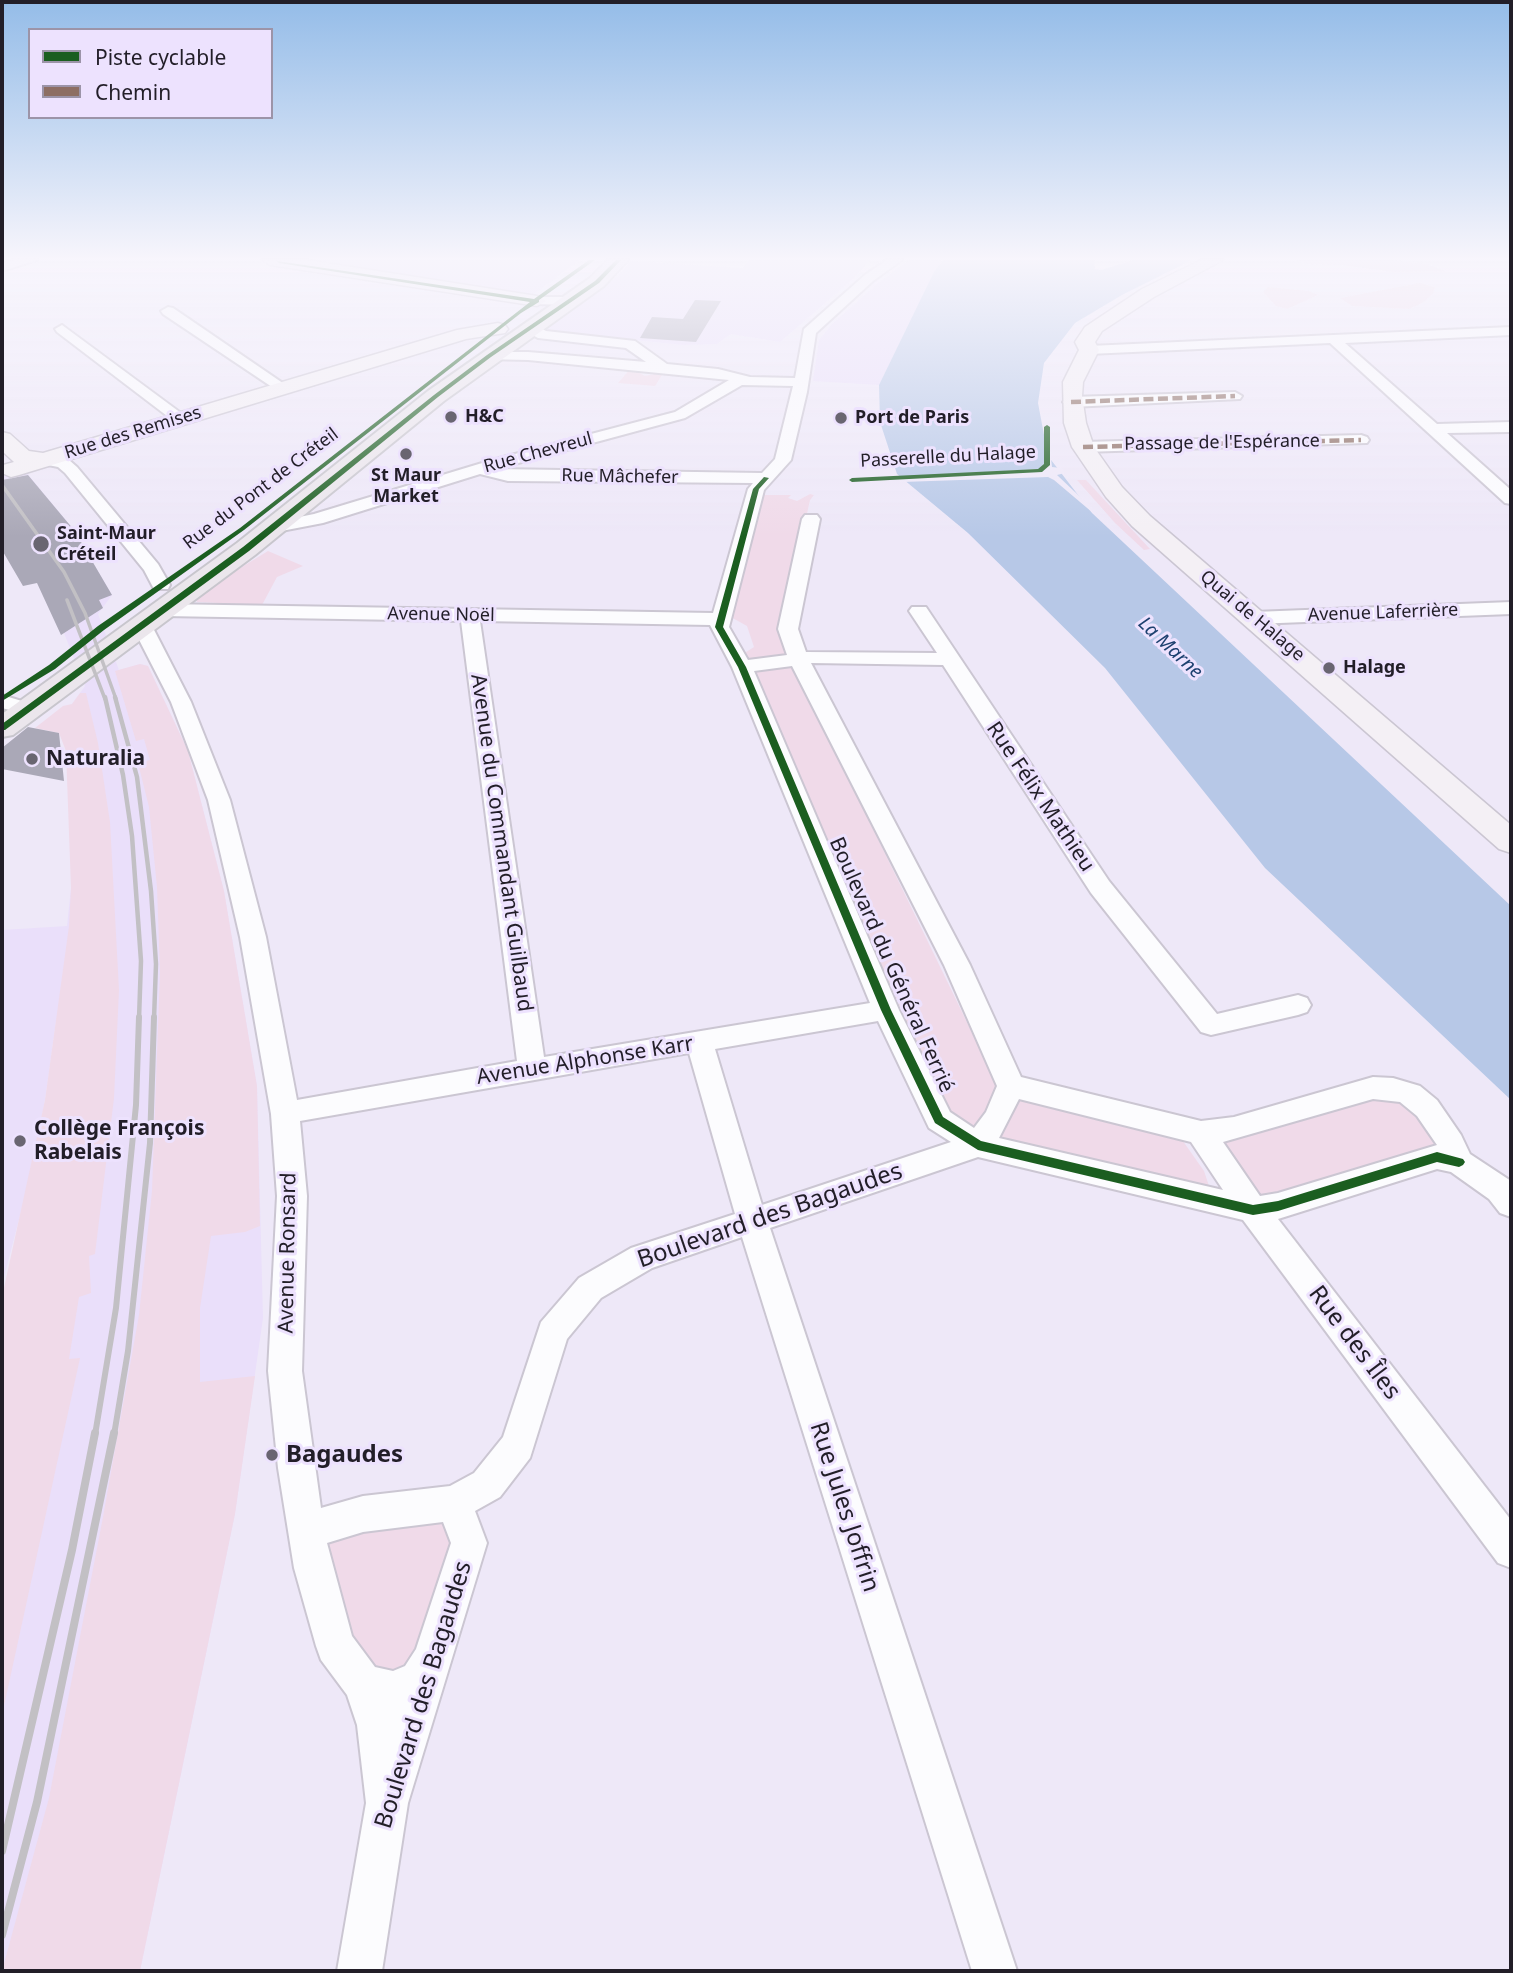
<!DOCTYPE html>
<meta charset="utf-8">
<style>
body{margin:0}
#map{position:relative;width:1513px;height:1973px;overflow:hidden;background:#eee8f8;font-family:"Noto Sans",sans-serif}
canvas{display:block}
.frame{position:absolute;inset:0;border:4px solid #221e28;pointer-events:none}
.legend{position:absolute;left:28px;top:28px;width:245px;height:91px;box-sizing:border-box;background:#ede2fe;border:2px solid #9c94a8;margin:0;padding:9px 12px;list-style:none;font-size:21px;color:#221e28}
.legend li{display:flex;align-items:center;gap:14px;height:35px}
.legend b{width:35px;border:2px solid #9c94a8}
</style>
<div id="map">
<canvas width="1513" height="1973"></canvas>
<div class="frame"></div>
<ul class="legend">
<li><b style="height:9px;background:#1b5e20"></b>Piste cyclable</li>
<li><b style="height:9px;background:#8d6e63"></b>Chemin</li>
</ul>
</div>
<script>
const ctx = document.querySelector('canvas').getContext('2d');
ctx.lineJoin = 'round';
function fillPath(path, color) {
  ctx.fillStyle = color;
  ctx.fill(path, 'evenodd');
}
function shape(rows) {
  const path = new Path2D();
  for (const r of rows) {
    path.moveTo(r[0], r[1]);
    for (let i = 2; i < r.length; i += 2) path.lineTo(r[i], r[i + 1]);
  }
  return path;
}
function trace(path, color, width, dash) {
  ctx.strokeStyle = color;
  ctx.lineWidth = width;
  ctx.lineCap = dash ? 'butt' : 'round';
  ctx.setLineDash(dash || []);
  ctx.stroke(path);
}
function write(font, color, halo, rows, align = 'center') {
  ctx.font = font + ' "Noto Sans",sans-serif';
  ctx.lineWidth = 6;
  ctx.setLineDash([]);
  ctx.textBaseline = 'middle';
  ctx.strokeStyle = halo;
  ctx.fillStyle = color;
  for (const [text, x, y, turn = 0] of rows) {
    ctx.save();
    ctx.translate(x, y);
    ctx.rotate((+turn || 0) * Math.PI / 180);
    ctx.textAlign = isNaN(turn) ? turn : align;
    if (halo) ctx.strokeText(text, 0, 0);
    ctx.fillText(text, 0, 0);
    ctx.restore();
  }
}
fillPath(shape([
 [298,260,580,260,534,294,528,295],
 [749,260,870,260,853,279,780,342,731,334,717,344,684,345,550,332,545,328,618,276,631,261,743,268],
 [909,260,942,260,879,385,813,381,819,340,832,324,878,283],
 [2,461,16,476,27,473,74,530,112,595,98,614,119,670,140,664,148,666,188,751,224,891,257,1086,263,1318,235,1514,140,1971,2,1971,2,1337,41,1185,57,1015,45,1100,29,1181,2,1285,2,930,67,926,71,888,72,704,85,686,58,618,28,565,2,528]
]), '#eadffa');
fillPath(shape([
 [1297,260,1392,260,1426,264,1446,271,1394,272,1341,265,1307,264],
 [1420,283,1435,287,1433,294,1422,303,1409,309,1352,306,1340,298],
 [1268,287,1309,291,1318,295,1287,309,1276,306,1263,292],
 [631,368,645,376,664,372,655,386,618,383],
 [1077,480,1086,480,1150,549,1144,550,1115,523],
 [760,492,765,495,791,495,788,498,797,501,810,494,814,495,810,500,784,617,793,664,997,1084,1178,1134,1204,1171,1210,1189,973,1132,950,1117,932,1085,900,1007,743,654,754,647,747,626,729,616],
 [268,551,303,566,277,577,262,605,197,602,196,599,214,584],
 [140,664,148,666,188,751,224,891,257,1086,260,1226,245,1232,211,1236,200,1308,200,1382,255,1376,235,1514,140,1971,2,1971,49,1798,103,1517,139,1315,152,1191,160,972,157,887,149,807,138,763,150,760,144,739,136,741,115,671],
 [80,693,86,693,98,743,110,822,119,990,114,1098,95,1254,89,1256,91,1293,79,1297,69,1359,80,1358,2,1715,2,1297,45,1100,69,926,71,888,66,751,59,733,35,728,63,706,72,704],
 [1389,1094,1410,1102,1445,1147,1263,1199,1222,1138],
 [454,1503,469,1543,387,1803,307,1531]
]), '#f0dae9');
fillPath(shape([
 [943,260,1094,260,1095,269,1101,270,1134,260,1192,260,1122,295,1075,323,1044,363,1038,403,1048,456,1092,513,1511,906,1511,1100,1265,868,1105,668,968,533,897,474,880,422,879,385,934,272]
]), '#b7c8e7');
fillPath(shape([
 [1044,429,1048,434,1052,467,1061,468,1065,473,1057,475,1132,546,1054,480,1048,477,902,482,895,477,1040,469,1045,466]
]), '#eee8f8');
fillPath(shape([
 [695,300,721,301,696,342,640,338,652,317,683,319],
 [28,475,74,530,112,595,99,600,103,608,61,635,37,583,23,586,2,550,2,480],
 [28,727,59,733,64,781,2,769,2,748]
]), '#aaa8b7');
const street = shape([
 [14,260,37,260,2,271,2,263,14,260],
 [887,260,902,260,873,281,816,333,807,392,791,460,764,490,729,627,748,660,787,655,778,629,802,519,805,515,817,515,820,519,798,629,806,652,937,653,909,611,912,607,926,607,1109,881,1217,1014,1298,995,1307,998,1311,1005,1307,1012,1298,1015,1211,1035,1201,1032,1091,893,943,665,811,663,970,965,1021,1077,1201,1121,1234,1117,1373,1077,1393,1078,1420,1086,1437,1100,1461,1135,1470,1154,1511,1181,1511,1217,1500,1213,1489,1199,1451,1172,1437,1169,1278,1219,1511,1520,1511,1568,1498,1563,1243,1220,978,1157,770,1228,1017,1971,972,1971,742,1237,652,1268,601,1298,567,1339,530,1458,500,1497,475,1511,487,1543,408,1803,382,1971,337,1971,366,1803,357,1725,347,1695,321,1660,316,1646,294,1568,278,1468,268,1371,277,1196,271,1114,240,937,208,800,171,702,132,626,142,620,152,626,191,702,230,800,266,937,297,1100,517,1061,461,621,163,616,153,610,163,604,713,613,748,489,753,483,508,481,480,474,323,523,271,533,262,528,265,524,314,514,492,460,675,412,729,380,528,360,484,359,484,353,489,352,528,352,646,362,626,348,538,338,525,331,525,325,535,325,546,331,635,341,667,364,718,369,750,377,795,378,804,329,865,275,887,260],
 [742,385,793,386,775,459,762,473,496,469,685,418,742,385],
 [480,621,710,625,732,667,870,1003,544,1057,480,621],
 [792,666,944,965,997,1086,986,1112,974,1128,950,1112,899,1010,754,671,792,666],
 [878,1021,929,1128,951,1142,762,1205,715,1049,878,1021],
 [689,1053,735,1214,631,1248,579,1278,541,1322,503,1437,474,1473,450,1486,363,1496,321,1508,302,1371,307,1196,300,1121,689,1053],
 [1019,1099,1191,1142,1223,1190,999,1138,1019,1099],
 [1373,1099,1400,1102,1417,1116,1437,1145,1278,1193,1260,1196,1223,1142,1373,1099],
 [443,1522,451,1543,416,1649,405,1666,393,1671,375,1667,352,1636,327,1543,363,1532,443,1522],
 [537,297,571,297,578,301,571,305,532,304,530,301,537,297],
 [168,307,173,308,290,388,283,392,278,391,163,314,161,311,168,307],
 [62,325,185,416,188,419,185,422,175,422,57,332,55,329,62,325],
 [1511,327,1511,335,1345,343,1437,424,1511,422,1511,432,1447,433,1511,490,1511,504,1505,503,1330,343,1089,354,1082,350,1089,346,1511,327],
 [1235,392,1242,396,1240,399,1071,407,1063,402,1071,397,1235,392],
 [1361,435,1367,437,1369,440,1367,443,1083,452,1075,447,1083,442,1361,435],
 [44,455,69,460,77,467,158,564,170,585,168,589,154,589,144,570,65,473,58,467,38,463,36,460,38,457,44,455],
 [1511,602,1511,614,1254,624,1244,618,1254,612,1511,602],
 [2,695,35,705,38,709,35,713,28,715,2,708,2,695]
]);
const secondary = shape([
 [262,260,307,260,537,296,546,301,537,306,270,265,262,260],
 [1201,260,1223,260,1154,297,1102,331,1095,342,1099,350,1083,382,1082,396,1086,423,1094,447,1122,487,1150,516,1511,825,1511,853,1499,849,1132,526,1106,497,1072,447,1064,423,1063,382,1079,350,1075,342,1085,327,1142,289,1201,260],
 [498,323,505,325,508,329,505,333,466,339,19,475,11,477,2,473,3,465,14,462,2,451,2,432,10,434,29,451,43,453,457,330,498,323]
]);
const primary = shape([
 [608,260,628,260,604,286,444,401,255,555,13,735,2,737,2,714,237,543,428,391,590,278,608,260]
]);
trace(street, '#cbc6d2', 4);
trace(secondary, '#cbc6d2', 3);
trace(primary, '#c8c6cd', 4);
fillPath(street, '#fcfcfe');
fillPath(secondary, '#f4f0f5');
fillPath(primary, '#ebe6ec');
trace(shape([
 [2,485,64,572,85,613,116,699],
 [67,600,105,699]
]), '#c2c0c4', 3.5);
trace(shape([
 [105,697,123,775,132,836,141,961,139,1019],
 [115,697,137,777,151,891,156,964,154,1019]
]), '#c2c0c4', 4.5);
trace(shape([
 [95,1435,116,1308,136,1105,139,1017],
 [114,1435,128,1351,150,1143,154,1017]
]), '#c2c0c4', 6);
trace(shape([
 [2,1851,72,1550,95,1433],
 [2,1935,37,1802,114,1433]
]), '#c2c0c4', 8);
trace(shape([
 [1071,402,1235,396],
 [1083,447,1361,440]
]), '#8d6e63', 4.5, [10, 4.5]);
fillPath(shape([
 [589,260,595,260,539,300,539,302,521,313,244,530,104,630,55,669,2,701,2,696,49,665,98,626,240,528,530,302,279,263,277,261,534,299,589,260],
 [616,260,621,260,599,283,491,357,438,397,249,551,5,730,2,730,2,724,243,547,434,395,487,355,595,281,616,260],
 [1047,425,1050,427,1050,465,1042,472,852,482,849,480,852,478,1038,469,1044,464,1044,427,1047,425],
 [764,477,769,478,759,489,723,627,746,667,891,1010,943,1117,981,1141,1253,1205,1278,1201,1437,1152,1463,1159,1465,1162,1463,1165,1459,1167,1437,1162,1278,1211,1253,1215,978,1150,935,1123,881,1010,738,667,715,627,753,489,764,477]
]), '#1b5e20');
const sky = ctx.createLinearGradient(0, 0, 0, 537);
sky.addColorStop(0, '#94bce8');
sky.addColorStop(0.48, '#f7f5fc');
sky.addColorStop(1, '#f7f5fc00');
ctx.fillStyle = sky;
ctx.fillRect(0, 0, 1513, 537);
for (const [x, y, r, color] of [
 [451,417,7,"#696571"],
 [841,418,7,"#696571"],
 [406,454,7,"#696571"],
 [41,544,9,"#696571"],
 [1329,668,7,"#696571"],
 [32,759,7,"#696571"],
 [20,1141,7,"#696571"],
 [272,1455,7,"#696571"]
]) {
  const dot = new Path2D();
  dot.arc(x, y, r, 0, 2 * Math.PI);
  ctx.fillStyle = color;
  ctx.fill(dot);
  trace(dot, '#ede2fe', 2.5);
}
write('bold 18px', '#221e28', '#ede2fe', [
 ["H&C",465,417],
 ["Port de Paris",855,418],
 ["St Maur",406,476,"center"],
 ["Market",406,497,"center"],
 ["Saint-Maur",57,534],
 ["Créteil",57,555],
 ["Halage",1343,668]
], 'left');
write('18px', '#221e28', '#ede2fe', [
 ["Rue des Remises",133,433,-17],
 ["Passage de l'Espérance",1222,443,-1],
 ["Rue Chevreul",538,453,-15],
 ["Passerelle du Halage",948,457,-3],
 ["Rue Mâchefer",620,477,1],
 ["Rue du Pont de Créteil",261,489,-37],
 ["Avenue Laferrière",1383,613,-2],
 ["Avenue Noël",441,615,1],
 ["Quai de Halage",1252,616,40]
]);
write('italic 19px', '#1e4170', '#ede2fe', [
 ["La Marne",1170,648,43]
]);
write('bold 21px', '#221e28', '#ede2fe', [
 ["Naturalia",46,759],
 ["Collège François",34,1129],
 ["Rabelais",34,1153]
], 'left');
write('21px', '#221e28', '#ede2fe', [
 ["Rue Félix Mathieu",1040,797,56],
 ["Avenue du Commandant Guilbaud",501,843,82],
 ["Boulevard du Général Ferrié",891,965,66],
 ["Avenue Alphonse Karr",585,1061,-9],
 ["Avenue Ronsard",288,1253,-89]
]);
write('24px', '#221e28', '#ede2fe', [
 ["Boulevard des Bagaudes",770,1216,-19],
 ["Rue des Îles",1354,1343,53],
 ["Rue Jules Joffrin",844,1507,72],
 ["Boulevard des Bagaudes",424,1695,-73]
]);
write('bold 24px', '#221e28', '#ede2fe', [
 ["Bagaudes",286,1455]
], 'left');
</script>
